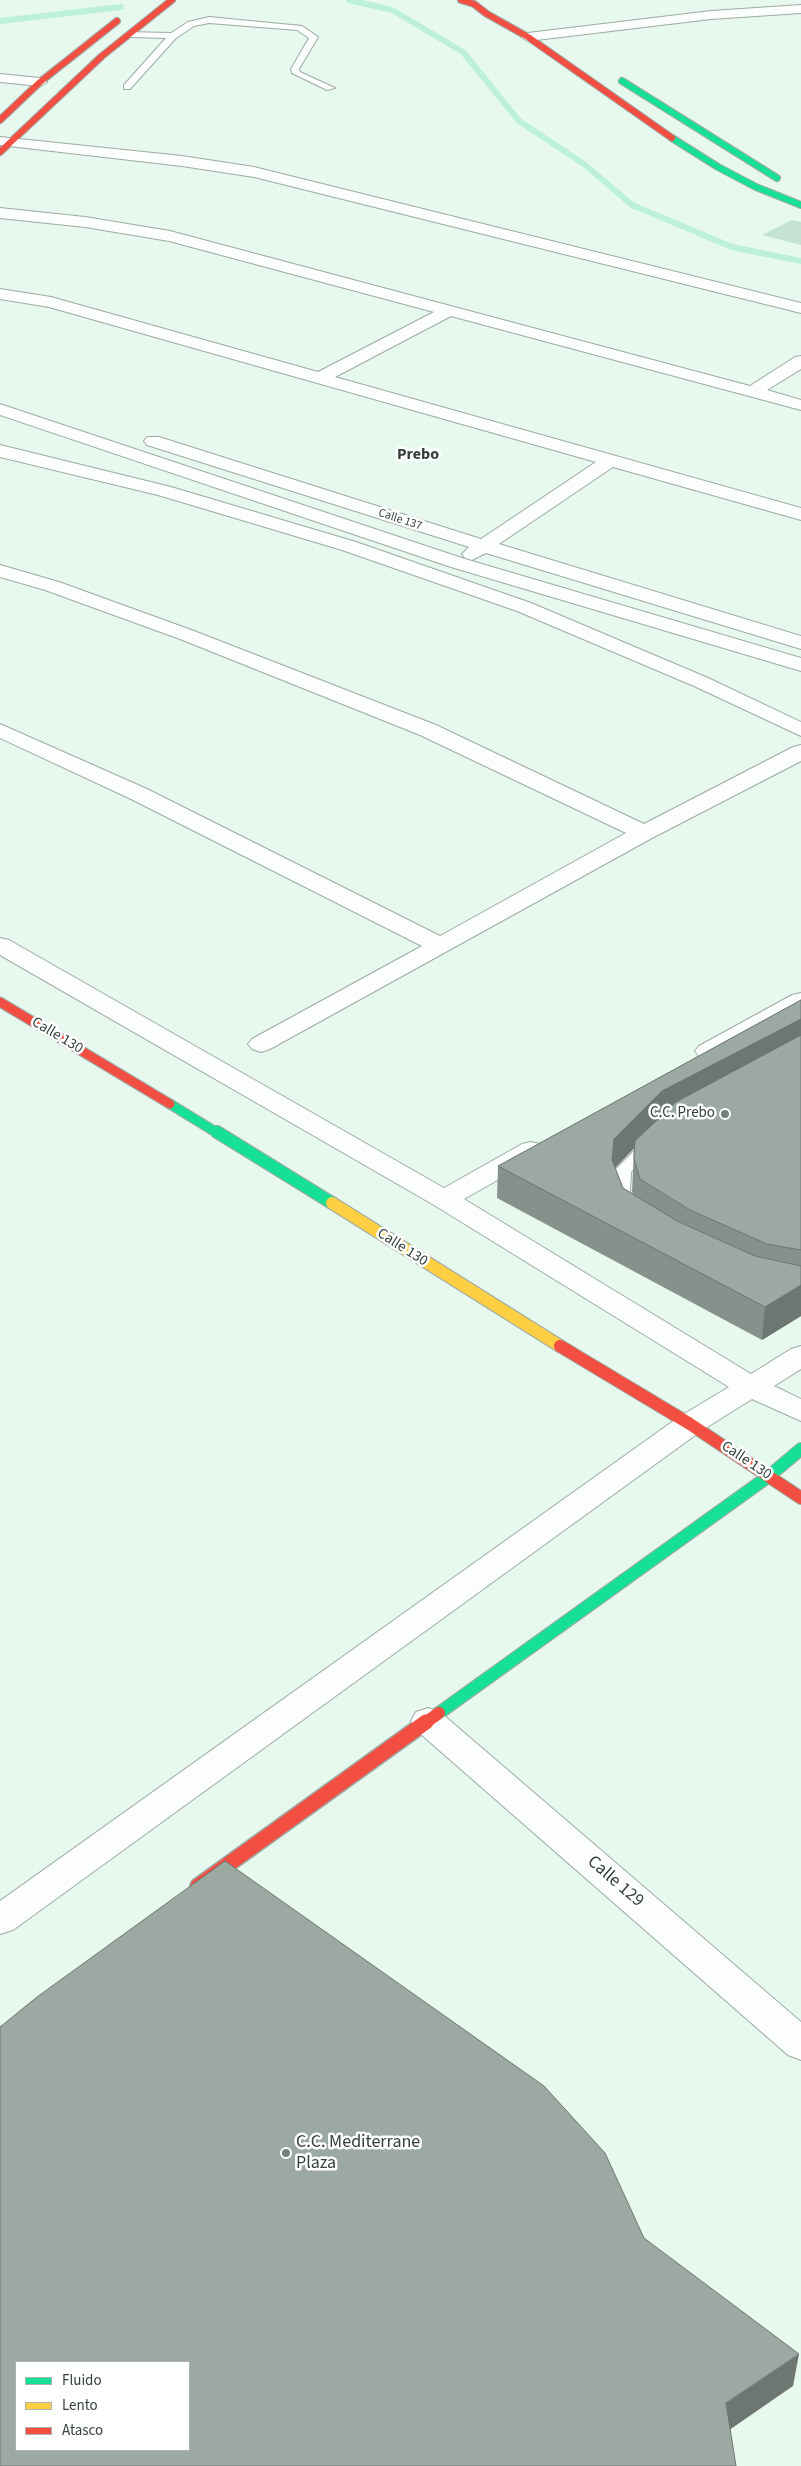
<!DOCTYPE html>
<style>
body{margin:0}
#map{position:relative;width:801px;height:2466px;overflow:hidden;background:#e7f8ef;font-family:"Source Sans 3",sans-serif}
canvas{display:block}
.legend{position:absolute;left:15px;top:2361px;width:175px;height:90px;box-sizing:border-box;background:#fff;border:1px solid #aeb3b0;margin:0;padding:6px 9px;list-style:none;font-size:15px;color:#34403a}
.legend li{display:flex;align-items:center;gap:10px;height:25px}
.legend b{width:25px;border:1px solid #aeb3b0}
</style>
<div id="map">
<canvas width="801" height="2466"></canvas>
<ul class="legend">
<li><b style="height:6px;background:#16e098"></b>Fluido</li>
<li><b style="height:6px;background:#ffcf43"></b>Lento</li>
<li><b style="height:6px;background:#f24e42"></b>Atasco</li>
</ul>
</div>
<script>
const ctx = document.querySelector('canvas').getContext('2d');
ctx.lineJoin = 'round';
function fillPath(path, color) {
  ctx.fillStyle = color;
  ctx.fill(path, 'evenodd');
}
function shape(rows) {
  const path = new Path2D();
  for (const r of rows) {
    path.moveTo(r[0], r[1]);
    for (let i = 2; i < r.length; i += 2) path.lineTo(r[i], r[i + 1]);
  }
  return path;
}
function trace(path, color, width, dash) {
  ctx.strokeStyle = color;
  ctx.lineWidth = width;
  ctx.lineCap = dash ? 'butt' : 'round';
  ctx.setLineDash(dash || []);
  ctx.stroke(path);
}
function write(font, color, halo, rows, align = 'center') {
  ctx.font = font + ' "Source Sans 3",sans-serif';
  ctx.lineWidth = 5;
  ctx.setLineDash([]);
  ctx.textBaseline = 'middle';
  ctx.strokeStyle = halo;
  ctx.fillStyle = color;
  for (const [text, x, y, turn = 0] of rows) {
    ctx.save();
    ctx.translate(x, y);
    ctx.rotate((+turn || 0) * Math.PI / 180);
    ctx.textAlign = isNaN(turn) ? turn : align;
    if (halo) ctx.strokeText(text, 0, 0);
    ctx.fillText(text, 0, 0);
    ctx.restore();
  }
}
fillPath(shape([
 [792,220,801,222,801,245,762,235]
]), '#c4e3d3');
trace(shape([
 [349,0,392,10,463,52,519,121,584,164,632,205,732,247,801,261],
 [0,21,121,7]
]), '#bcf1d8', 6);
const lane = shape([
 [209,17,302,26,318,37,299,69,300,72,335,88,327,90,292,73,291,69,309,38,297,30,209,23,194,26,176,38,130,89,124,89,124,85,166,38,130,37,126,34,127,32,171,33,188,22,209,17],
 [651,1139,657,1140,659,1144,631,1172,630,1191,635,1208,632,1212,620,1212,612,1191,614,1171,645,1140,651,1139]
]);
const street = shape([
 [801,5,801,13,711,19,528,41,521,37,528,33,711,11,801,5],
 [0,74,40,78,47,82,40,86,0,82,0,74],
 [0,137,182,156,254,167,801,303,801,313,254,177,182,166,0,145,0,137],
 [0,208,85,217,170,231,750,386,795,357,801,356,801,369,767,390,801,400,801,410,451,316,335,377,801,508,801,520,613,467,499,544,801,636,801,649,486,553,472,560,465,558,462,554,469,547,147,445,144,441,147,437,159,437,481,539,596,462,49,307,0,299,0,289,51,297,318,372,434,312,169,241,85,227,0,218,0,208],
 [0,404,465,559,801,658,801,671,451,567,0,415,0,404],
 [0,445,171,487,356,542,531,603,708,678,801,722,801,736,694,686,517,611,342,550,158,495,0,457,0,445],
 [0,565,59,582,194,631,436,725,644,824,793,747,801,745,801,761,652,838,270,1049,261,1052,252,1049,248,1044,252,1039,422,946,131,799,0,738,0,724,147,789,440,936,626,833,420,735,180,639,45,590,0,577,0,565],
 [0,938,9,940,444,1188,522,1144,531,1142,540,1144,544,1150,540,1156,464,1199,751,1374,791,1349,801,1346,801,1369,774,1386,801,1399,801,1421,752,1399,701,1431,13,1930,0,1934,0,1901,679,1417,729,1387,434,1205,0,955,0,938],
 [801,993,801,1010,717,1056,708,1059,699,1056,695,1051,699,1046,792,995,801,993],
 [428,1708,440,1712,801,2022,801,2060,788,2055,416,1730,411,1721,416,1712,428,1708]
]);
const fastFar2 = shape([
 [622,81,777,178],
 [672,138,718,167,756,187,801,205]
]);
const fastFar1 = shape([
 [170,1104,219,1134]
]);
const fast = shape([
 [217,1132,332,1203],
 [439,1713,769,1476,801,1449]
]);
const slow = shape([
 [332,1203,560,1346]
]);
const jamFar3 = shape([
 [461,0,474,4,487,14,528,37,672,138],
 [0,120,40,82,117,21],
 [0,152,102,56,172,0]
]);
const jamFar2 = shape([
 [0,1002,170,1104]
]);
const jamFar1 = shape([
 [560,1346,690,1424,801,1498],
 [425,1723,439,1713]
]);
const jam = shape([
 [198,1886,426,1722]
]);
trace(lane, '#9daaa4', 2);
trace(street, '#9daaa4', 2);
trace(fastFar2, '#9daaa4', 8);
trace(fastFar1, '#9daaa4', 11);
trace(fast, '#9daaa4', 14);
trace(slow, '#9daaa4', 14);
trace(jamFar3, '#9daaa4', 8);
trace(jamFar2, '#9daaa4', 11);
trace(jamFar1, '#9daaa4', 14);
trace(jam, '#9daaa4', 18);
fillPath(lane, '#fbfefd');
fillPath(street, '#fbfefd');
trace(fastFar2, '#16e098', 6);
trace(fastFar1, '#16e098', 9);
trace(fast, '#16e098', 12);
trace(slow, '#ffcf43', 12);
trace(jamFar3, '#f24e42', 6);
trace(jamFar2, '#f24e42', 9);
trace(jamFar1, '#f24e42', 12);
trace(jam, '#f24e42', 15);
fillPath(shape([
 [801,1000,801,1316,762,1340,497,1198,498,1166],
 [634,1148,632,1191,633,1195,623,1188,615,1168]
]), '#86918b');
fillPath(shape([
 [801,1019,801,1048,660,1122,612,1171,612,1160,614,1139,662,1091],
 [801,1285,801,1316,762,1340,765,1307],
 [799,2354,793,2386,722,2435,726,2403]
]), '#6d7671');
const building = shape([
 [801,1000,801,1019,662,1091,614,1139,612,1160,623,1188,677,1221,755,1256,801,1266,801,1285,765,1307,498,1166,801,1000],
 [801,1035,801,1250,767,1244,690,1210,640,1179,634,1159,635,1141,676,1102,801,1035],
 [225,1861,544,2086,605,2153,644,2238,799,2354,726,2403,736,2466,0,2466,0,2027,37,1997,225,1861],
 [16,2362,189,2362,189,2450,16,2450,16,2362]
]);
fillPath(building, '#9ca9a2');
trace(building, '#6d7671', 1);
for (const [x, y, r, color] of [
 [725,1114,5,"#738079"],
 [286,2153,5,"#738079"]
]) {
  const dot = new Path2D();
  dot.arc(x, y, r, 0, 2 * Math.PI);
  ctx.fillStyle = color;
  ctx.fill(dot);
  trace(dot, '#fff', 2);
}
write('12px', '#34403a', '#fff', [
 ["Calle 137",400,520,18]
]);
write('15px', '#34403a', '#fff', [
 ["Calle 130",57,1036,31],
 ["Calle 130",402,1248,33],
 ["Calle 130",746,1461,34]
]);
write('15px', '#34403a', '#fff', [
 ["C.C. Prebo",715,1114]
], 'right');
write('bold 16px', '#34403a', '#fff', [
 ["Prebo",418,455]
]);
write('18px', '#34403a', '#fff', [
 ["Calle 129",615,1882,41]
]);
write('18px', '#34403a', '#fff', [
 ["C.C. Mediterrane",296,2143],
 ["Plaza",296,2164]
], 'left');
</script>
